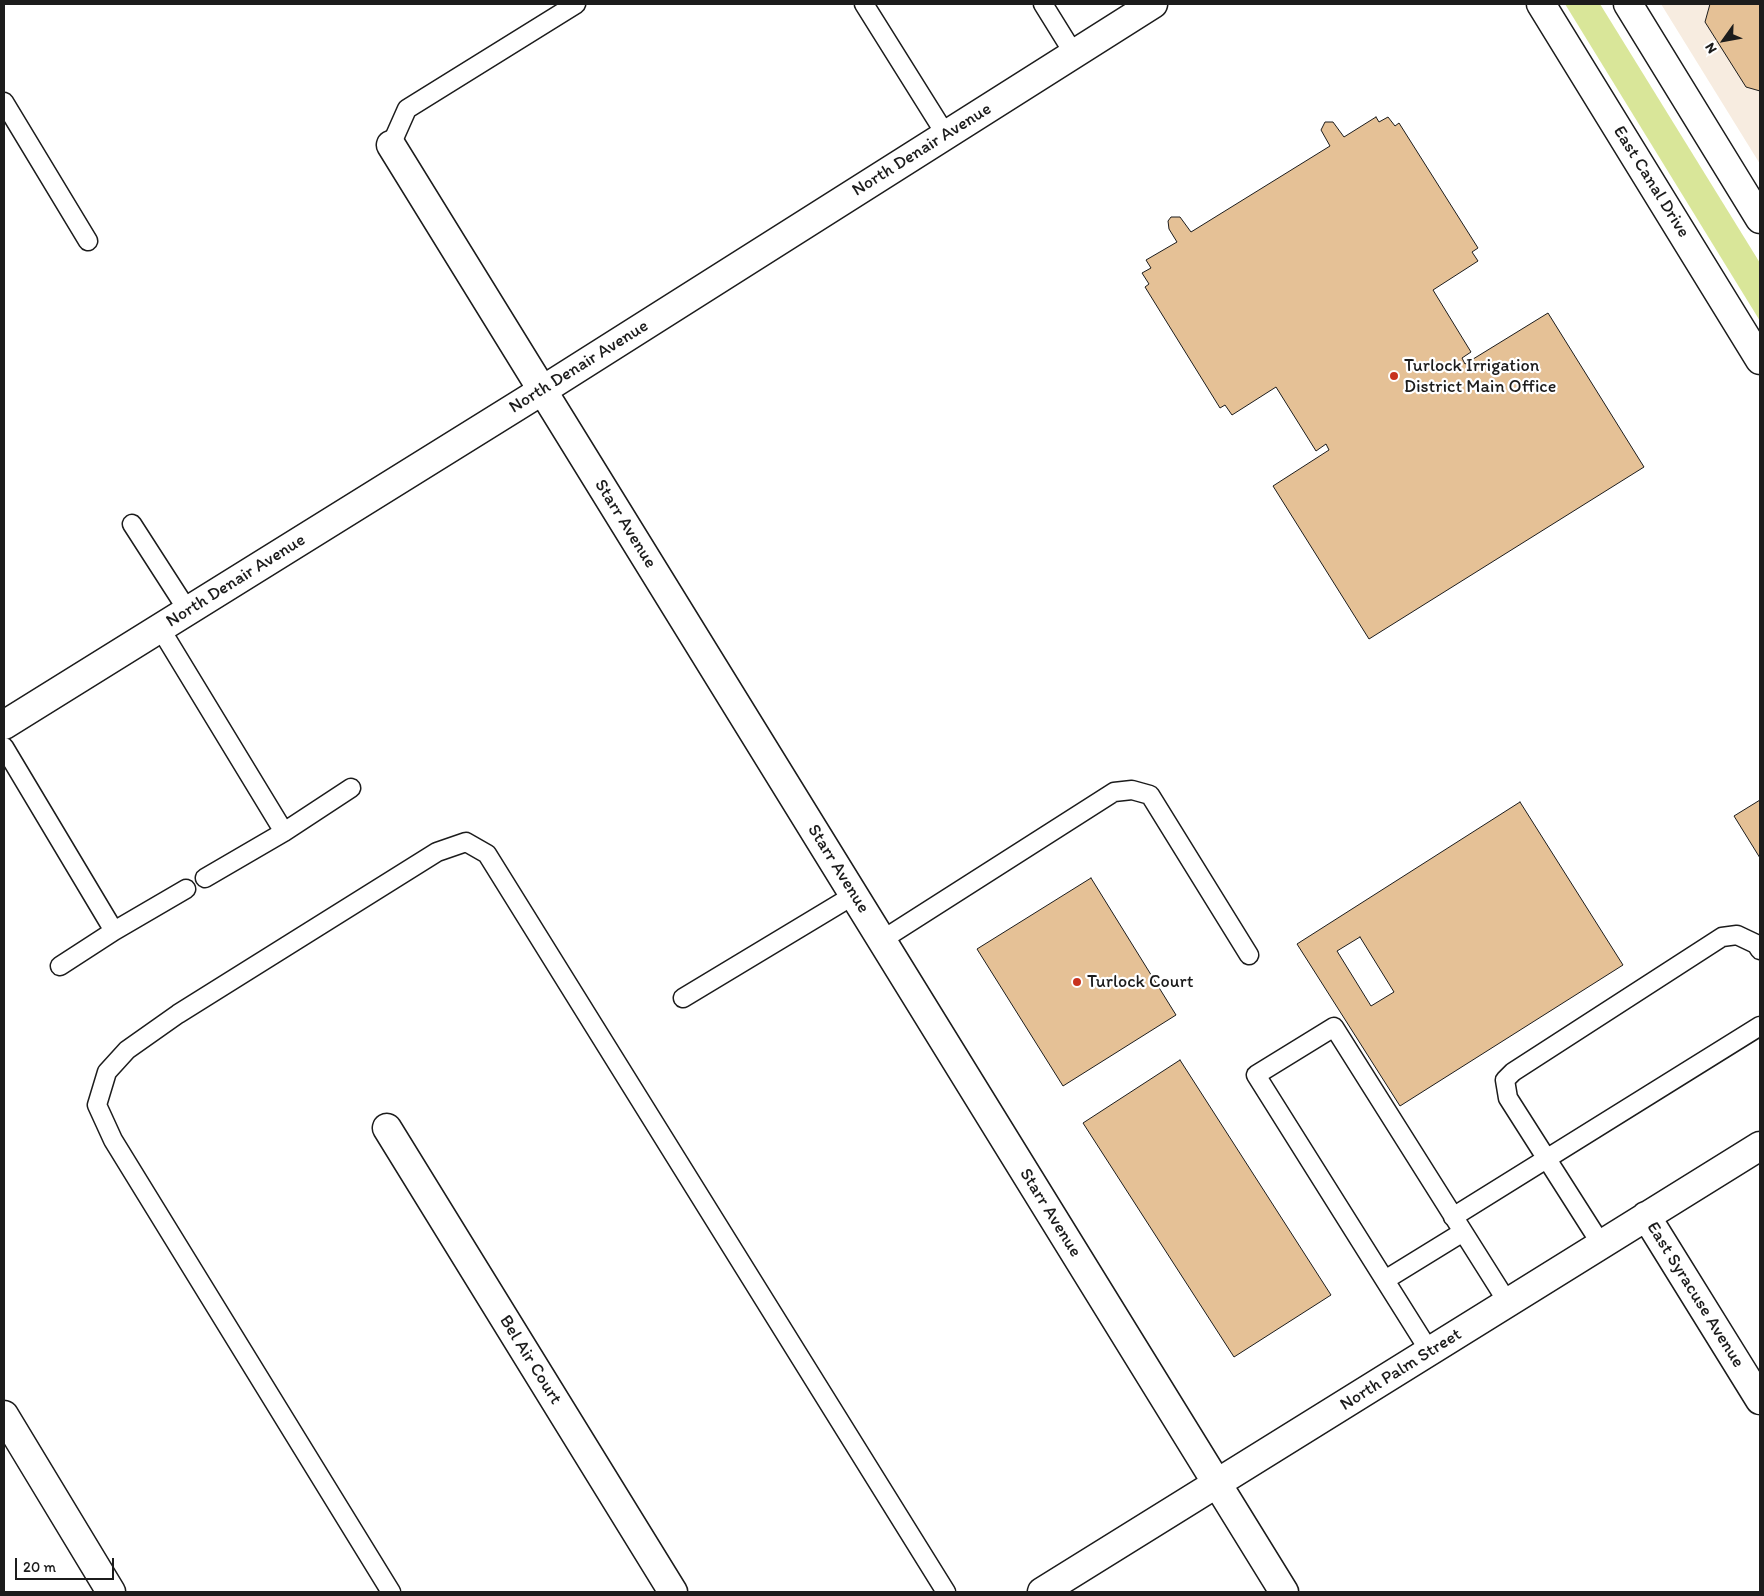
<!DOCTYPE html>
<style>
body{margin:0}
#map{position:relative;width:1764px;height:1596px;overflow:hidden;background:#fff;font-family:Itim,sans-serif}
canvas{display:block}
.frame{position:absolute;inset:0;border:5px solid #1c1c1c;pointer-events:none}
.north{position:absolute;left:1699px;top:15px;width:50px;height:50px;-webkit-text-stroke:4px #fff;paint-order:stroke;rotate:238deg;font-size:14px;font-weight:700;line-height:20px;text-align:center;color:#1c1c1c}
.north::after{content:'';display:block;margin:auto;width:18px;height:22px;background:#1c1c1c;clip-path:polygon(50% 0,100% 100%,50% 72%,0 100%)}
.scale{position:absolute;left:15px;top:1558px;width:99px;height:22px;box-sizing:border-box;border:2px solid #1c1c1c;border-top:0;padding-left:6px;font-size:15px;line-height:18px;white-space:nowrap;color:#1c1c1c;-webkit-text-stroke:4px #fff;paint-order:stroke}
</style>
<div id="map">
<canvas width="1764" height="1596"></canvas>
<div class="frame"></div>
<div class="north">N</div>
<div class="scale">20 m</div>
</div>
<script>
const ctx = document.querySelector('canvas').getContext('2d');
ctx.lineJoin = 'round';
function fillPath(path, color) {
  ctx.fillStyle = color;
  ctx.fill(path, 'evenodd');
}
function shape(rows) {
  const path = new Path2D();
  for (const r of rows) {
    path.moveTo(r[0], r[1]);
    for (let i = 2; i < r.length; i += 2) path.lineTo(r[i], r[i + 1]);
  }
  return path;
}
function trace(path, color, width, dash) {
  ctx.strokeStyle = color;
  ctx.lineWidth = width;
  ctx.lineCap = dash ? 'butt' : 'round';
  ctx.setLineDash(dash || []);
  ctx.stroke(path);
}
function write(font, color, halo, rows, align = 'center') {
  ctx.font = font + ' Itim,sans-serif';
  ctx.lineWidth = 4.5;
  ctx.setLineDash([]);
  ctx.textBaseline = 'middle';
  ctx.strokeStyle = halo;
  ctx.fillStyle = color;
  for (const [text, x, y, turn = 0] of rows) {
    ctx.save();
    ctx.translate(x, y);
    ctx.rotate((+turn || 0) * Math.PI / 180);
    ctx.textAlign = isNaN(turn) ? turn : align;
    if (halo) ctx.strokeText(text, 0, 0);
    ctx.fillText(text, 0, 0);
    ctx.restore();
  }
}
fillPath(shape([
 [1661,4,1760,4,1760,164]
]), '#f7ece0');
fillPath(shape([
 [1565,4,1600,4,1760,263,1760,321]
]), '#d9e699');
const building = shape([
 [1710,4,1760,4,1760,91,1746,87,1705,22,1710,4],
 [1376,117,1379,122,1388,117,1395,126,1399,123,1478,248,1472,252,1478,261,1433,290,1471,352,1462,358,1465,364,1548,313,1644,467,1369,639,1273,486,1329,450,1326,444,1316,451,1276,387,1232,415,1225,405,1220,408,1145,287,1149,284,1142,273,1151,268,1146,260,1177,242,1169,229,1168,221,1171,217,1180,217,1191,232,1330,146,1321,130,1325,122,1333,122,1344,137,1376,117],
 [1760,800,1760,858,1734,816,1760,800],
 [1520,802,1623,965,1400,1106,1297,944,1520,802],
 [1360,937,1394,992,1371,1006,1337,951,1360,937],
 [1091,878,1176,1015,1063,1086,977,949,1091,878],
 [1180,1060,1331,1295,1234,1357,1083,1123,1180,1060]
]);
fillPath(building, '#e5c196');
trace(building, '#1c1c1c', 1);
const service = shape([
 [864,4,946,135],
 [1043,4,1074,54],
 [4,102,88,241],
 [391,145,407,109,576,4],
 [132,524,188,611],
 [160,628,284,832],
 [4,747,114,931],
 [205,878,284,832,351,788],
 [882,940,1114,792,1132,790,1150,795,1249,955],
 [60,966,114,931,186,889],
 [683,998,854,895],
 [1453,1217,1760,1026],
 [1601,1244,1508,1098,1505,1080,1513,1072,1722,937,1737,935,1756,944,1760,950],
 [1385,1280,1463,1232],
 [1430,1352,1256,1075,1334,1027,1508,1303],
 [391,1592,113,1140,97,1105,107,1072,127,1050,178,1014,437,852,466,842,487,854,946,1592]
]);
const minor = shape([
 [391,145,1284,1592],
 [4,725,543,390,1153,4],
 [387,1128,673,1592],
 [1646,1216,1760,1400],
 [4,1415,111,1592],
 [1042,1592,1760,1146]
]);
const secondary = shape([
 [1541,4,1760,360],
 [1628,4,1760,219]
]);
trace(service, '#1c1c1c', 21);
trace(minor, '#1c1c1c', 31);
trace(secondary, '#1c1c1c', 31);
trace(service, '#fff', 18);
trace(minor, '#fff', 28);
trace(secondary, '#fff', 28);
for (const [x, y, r, color] of [
 [1394,376,5,"#c8321e"],
 [1077,982,5,"#c8321e"]
]) {
  const dot = new Path2D();
  dot.arc(x, y, r, 0, 2 * Math.PI);
  ctx.fillStyle = color;
  ctx.fill(dot);
  trace(dot, '#fff', 2);
}
write('18px', '#1c1c1c', '#fff', [
 ["North Denair Avenue",922,150,-32],
 ["East Canal Drive",1651,182,58],
 ["North Denair Avenue",579,367,-32],
 ["Starr Avenue",625,524,58],
 ["North Denair Avenue",236,581,-32],
 ["Starr Avenue",838,869,58],
 ["Starr Avenue",1050,1213,58],
 ["East Syracuse Avenue",1695,1295,58],
 ["Bel Air Court",530,1360,58],
 ["North Palm Street",1401,1370,-32]
]);
write('18px', '#1c1c1c', '#fff', [
 ["Turlock Irrigation",1404,366],
 ["District Main Office",1404,387],
 ["Turlock Court",1087,982]
], 'left');
</script>
